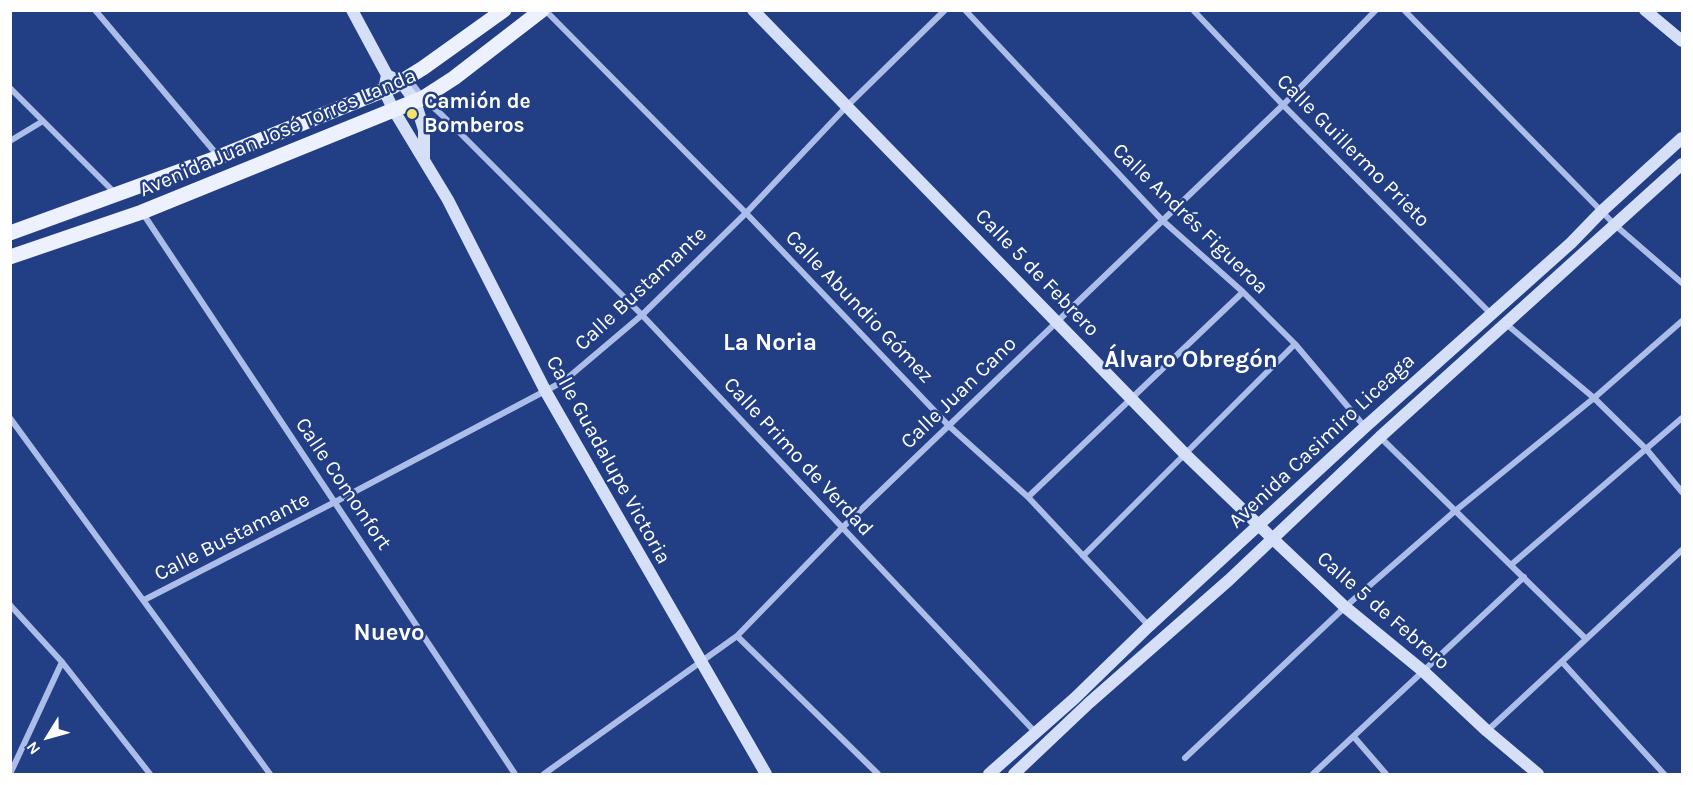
<!DOCTYPE html>
<meta charset="utf-8">
<style>
body{margin:0}
#map{position:relative;width:1693px;height:785px;overflow:hidden;background:#223e84;font-family:Karla,sans-serif}
canvas{display:block}
.frame{position:absolute;inset:0;border:12px solid #fff;pointer-events:none}
.north{position:absolute;left:18px;top:707px;width:60px;height:60px;-webkit-text-stroke:4px #223e84;paint-order:stroke;rotate:233deg;font-size:16px;font-weight:700;line-height:24px;text-align:center;color:#fff}
.north::after{content:'';display:block;margin:auto;width:21px;height:27px;background:#fff;clip-path:polygon(50% 0,100% 100%,50% 72%,0 100%)}
</style>
<div id="map">
<canvas width="1693" height="785"></canvas>
<div class="frame"></div>
<div class="north">N</div>
</div>
<script>
const ctx = document.querySelector('canvas').getContext('2d');
ctx.lineJoin = 'round';
function shape(rows) {
  const path = new Path2D();
  for (const r of rows) {
    path.moveTo(r[0], r[1]);
    for (let i = 2; i < r.length; i += 2) path.lineTo(r[i], r[i + 1]);
  }
  return path;
}
function trace(path, color, width, dash) {
  ctx.strokeStyle = color;
  ctx.lineWidth = width;
  ctx.lineCap = dash ? 'butt' : 'round';
  ctx.setLineDash(dash || []);
  ctx.stroke(path);
}
function write(font, color, halo, rows, align = 'center') {
  ctx.font = font + ' Karla,sans-serif';
  ctx.lineWidth = 5;
  ctx.setLineDash([]);
  ctx.textBaseline = 'middle';
  ctx.strokeStyle = halo;
  ctx.fillStyle = color;
  for (const [text, x, y, turn = 0] of rows) {
    ctx.save();
    ctx.translate(x, y);
    ctx.rotate((+turn || 0) * Math.PI / 180);
    ctx.textAlign = isNaN(turn) ? turn : align;
    if (halo) ctx.strokeText(text, 0, 0);
    ctx.fillText(text, 0, 0);
    ctx.restore();
  }
}
trace(shape([
 [95,10,219,157],
 [545,10,746,213,949,426,1028,497,1149,626],
 [965,10,1162,220,1243,292,1295,344,1365,427],
 [1193,10,1283,105,1491,314],
 [1404,10,1615,225,1682,283],
 [408,78,423,98,443,116,642,315,1036,733],
 [10,88,116,194],
 [10,141,43,121],
 [142,212,515,774],
 [1505,323,1594,398,1647,450,1682,492],
 [10,418,270,774],
 [1380,437,1586,639],
 [1028,497,1243,292],
 [1083,556,1295,344],
 [1512,564,1682,418],
 [144,600,335,502,564,381,642,315,746,213,847,106,945,10],
 [10,605,62,662,150,774],
 [737,636,878,774],
 [1563,663,1664,774],
 [1487,731,1682,550],
 [1354,737,1386,774],
 [1185,758,1345,607,1455,511,1594,398,1682,321],
 [10,774,62,662],
 [544,774,737,636,842,528,1283,105,1376,10],
 [1313,774,1524,577]
]), '#abbde8', 6);
trace(shape([
 [352,10,387,75,401,82,415,101,424,130,424,160],
 [753,10,1185,454,1273,539,1345,607,1423,671,1487,731,1538,774],
 [1645,10,1682,41],
 [387,75,384,90,393,109,448,200,546,392,766,774],
 [989,774,1075,698,1149,626,1365,427,1571,243,1602,211,1682,138],
 [1014,774,1089,703,1229,580,1380,437,1682,164]
]), '#d5dff7', 12);
trace(shape([
 [10,233,219,157,394,86,423,68,504,10],
 [10,257,142,212,423,98,454,78,542,10]
]), '#edf1fe', 15);
for (const [x, y, r, color] of [
 [412,114,6,"#f4e26d"]
]) {
  const dot = new Path2D();
  dot.arc(x, y, r, 0, 2 * Math.PI);
  ctx.fillStyle = color;
  ctx.fill(dot);
  trace(dot, '#223e84', 2);
}
write('bold 21px', '#fff', '#223e84', [
 ["Camión de",424,102],
 ["Bomberos",424,126]
], 'left');
write('21px', '#fff', '#223e84', [
 ["Avenida Juan José Torres Landa",278,133,-23],
 ["Calle Guillermo Prieto",1353,151,45],
 ["Calle Andrés Figueroa",1190,219,44],
 ["Calle 5 de Febrero",1037,273,46],
 ["Calle Bustamante",641,289,-43],
 ["Calle Abundio Gómez",859,307,46],
 ["Calle Juan Cano",959,393,-44],
 ["Avenida Casimiro Liceaga",1322,441,-43],
 ["Calle Primo de Verdad",798,457,47],
 ["Calle Guadalupe Victoria",608,460,61],
 ["Calle Comonfort",343,484,56],
 ["Calle Bustamante",232,537,-27],
 ["Calle 5 de Febrero",1383,611,41]
]);
write('bold 24px', '#fff', '#223e84', [
 ["La Noria",770,343],
 ["Álvaro Obregón",1191,360],
 ["Nuevo",389,633]
]);
</script>
